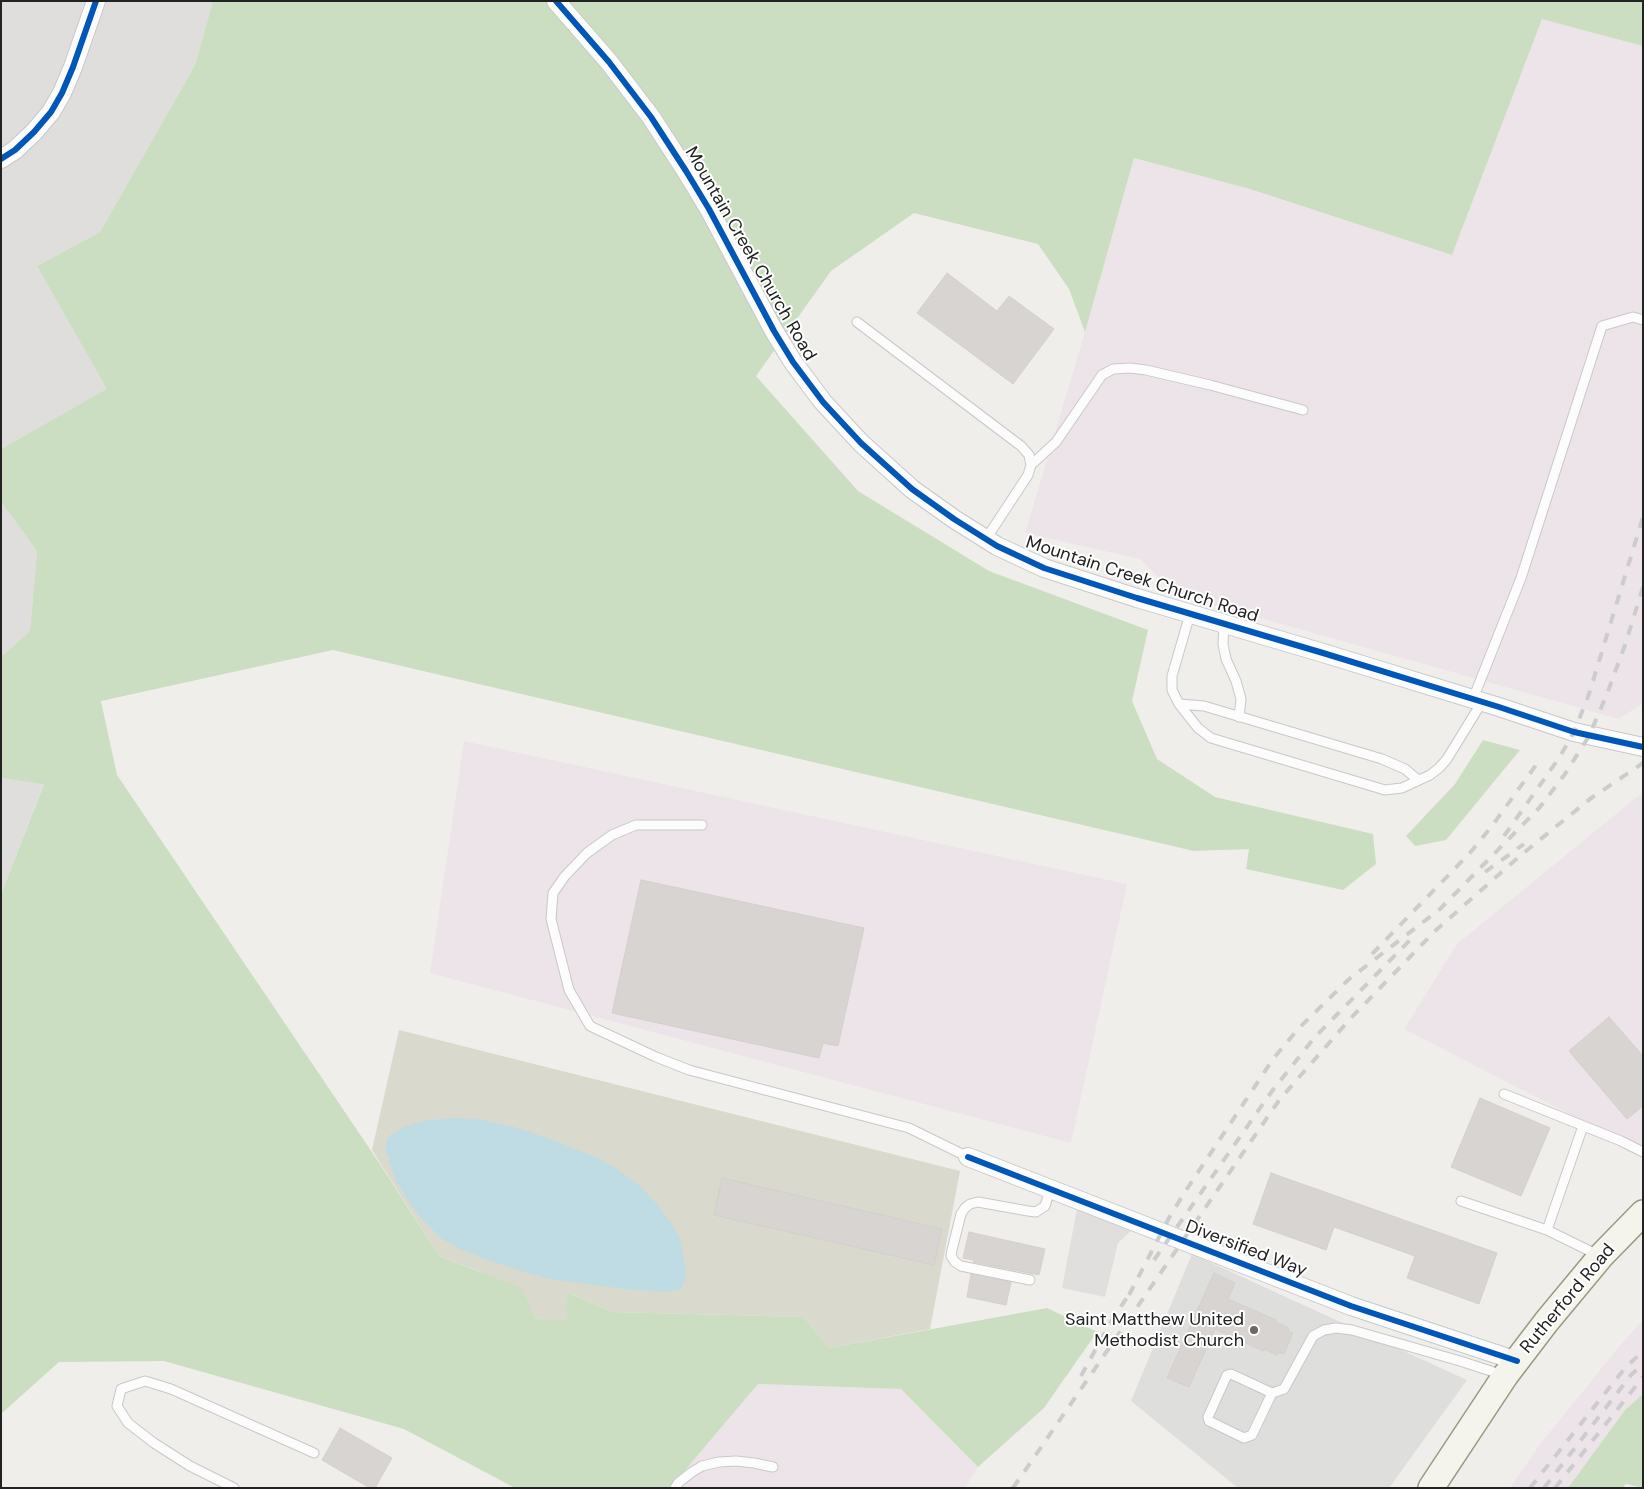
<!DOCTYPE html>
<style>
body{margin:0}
#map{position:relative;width:1644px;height:1489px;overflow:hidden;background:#f0eeeb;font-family:"DM Sans",sans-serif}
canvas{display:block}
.frame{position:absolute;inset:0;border:2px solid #222;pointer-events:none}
</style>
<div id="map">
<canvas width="1644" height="1489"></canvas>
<div class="frame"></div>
</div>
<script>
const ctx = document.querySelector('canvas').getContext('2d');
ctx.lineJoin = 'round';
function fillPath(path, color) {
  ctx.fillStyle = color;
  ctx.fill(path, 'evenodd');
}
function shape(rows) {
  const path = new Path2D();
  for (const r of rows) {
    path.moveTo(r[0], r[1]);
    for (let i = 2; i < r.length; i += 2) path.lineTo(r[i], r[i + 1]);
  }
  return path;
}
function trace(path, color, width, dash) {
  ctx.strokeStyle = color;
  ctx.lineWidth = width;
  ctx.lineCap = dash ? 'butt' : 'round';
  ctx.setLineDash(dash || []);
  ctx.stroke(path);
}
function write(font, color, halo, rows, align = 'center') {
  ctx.font = font + ' "DM Sans",sans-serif';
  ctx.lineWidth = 4;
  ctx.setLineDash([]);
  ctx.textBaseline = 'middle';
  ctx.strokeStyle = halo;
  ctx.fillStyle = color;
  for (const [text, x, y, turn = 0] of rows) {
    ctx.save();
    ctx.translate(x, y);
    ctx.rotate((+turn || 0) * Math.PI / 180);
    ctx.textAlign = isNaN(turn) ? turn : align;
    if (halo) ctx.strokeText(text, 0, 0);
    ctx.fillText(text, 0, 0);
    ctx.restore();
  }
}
fillPath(shape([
 [1,1,213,1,195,65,100,232,37,266,108,389,1,449],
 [1,502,37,551,30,631,1,657],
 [1,778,44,783,1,894]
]), '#dfdedc');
fillPath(shape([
 [1542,18,1643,46,1643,703,1619,719,1175,594,1140,559,1025,533,1085,332,1134,158,1250,189,1452,255],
 [464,741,1127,884,1071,1143,430,973],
 [1643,792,1643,1147,1639,1150,1404,1029,1457,944],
 [1643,1320,1643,1394,1625,1410,1568,1488,1510,1488,1541,1443,1622,1343],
 [758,1384,901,1389,978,1467,965,1488,670,1488]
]), '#ede4e9');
fillPath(shape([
 [1192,1254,1467,1380,1389,1488,1238,1488,1131,1401]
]), '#dededc');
fillPath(shape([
 [399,1030,960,1171,930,1329,829,1348,804,1317,613,1312,566,1292,568,1322,534,1318,479,1271,439,1256,372,1150]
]), '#d9d9cd');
fillPath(shape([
 [213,1,1643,1,1643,46,1542,19,1452,255,1250,189,1134,158,1085,332,1069,289,1038,244,914,213,831,271,756,376,858,491,989,571,1148,630,1132,701,1157,759,1215,797,1373,834,1376,864,1343,890,1246,869,1249,849,1194,851,333,650,101,701,117,775,380,1164,439,1256,522,1288,534,1318,567,1321,566,1292,613,1312,804,1317,829,1348,1047,1308,1097,1332,1044,1408,978,1467,901,1389,758,1384,670,1488,515,1488,404,1429,164,1361,59,1362,1,1414,1,894,44,784,1,778,1,657,30,631,37,551,1,502,1,449,107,389,37,266,100,232,195,65],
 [1483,740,1520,750,1446,840,1415,846,1406,836,1455,784],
 [1643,1394,1643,1488,1626,1484,1622,1488,1568,1488,1625,1410]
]), '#cbdec1');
fillPath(shape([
 [1077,1209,1133,1229,1118,1243,1105,1297,1062,1288]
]), '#e0dfde');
fillPath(shape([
 [454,1118,477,1119,515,1127,544,1137,600,1159,617,1169,641,1187,659,1207,674,1227,681,1242,686,1273,685,1280,680,1290,664,1292,633,1290,548,1279,500,1264,462,1250,442,1239,419,1216,396,1181,386,1151,386,1143,389,1136,404,1127,424,1121]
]), '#bfdbe3');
const building = shape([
 [947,273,997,311,1009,296,1054,329,1013,384,917,313,947,273],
 [641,880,864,928,838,1046,823,1043,819,1058,612,1013,641,880],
 [1609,1017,1643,1056,1643,1106,1627,1119,1569,1051,1609,1017],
 [1480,1098,1550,1128,1521,1196,1451,1167,1480,1098],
 [1271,1173,1497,1253,1479,1304,1407,1278,1415,1256,1334,1227,1326,1250,1253,1224,1271,1173],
 [722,1178,942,1229,934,1265,714,1215,722,1178],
 [969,1232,1045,1249,1039,1275,973,1262,974,1260,963,1258,969,1232],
 [1214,1273,1235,1283,1228,1299,1276,1320,1275,1322,1289,1328,1288,1331,1293,1333,1284,1354,1279,1352,1277,1355,1264,1349,1263,1351,1215,1329,1189,1387,1167,1378,1214,1273],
 [971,1274,1011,1282,1006,1305,967,1297,971,1274],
 [340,1428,392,1458,375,1488,370,1488,322,1460,340,1428]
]);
fillPath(building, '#d7d4d2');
trace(building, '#d3d0cc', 1);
const lane = shape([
 [857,322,1021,446,1029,455,1031,465,1028,475,986,539],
 [1031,465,1056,442,1102,375,1113,369,1130,368,1146,370,1210,385,1303,410],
 [1190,614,1172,676,1172,690,1179,704,1198,728,1211,738,1385,790,1402,788,1430,775,1439,768,1447,759,1482,702],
 [1224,624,1223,644,1226,659,1236,681,1241,699,1239,717],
 [1473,699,1521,578,1602,326,1633,317,1643,320],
 [1179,704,1204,706,1382,759,1405,769,1418,780],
 [702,825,636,825,612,835,587,853,565,876,553,893,551,919,569,990,590,1026,656,1057,689,1070,909,1128,968,1157],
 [1504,1094,1621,1141,1643,1152],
 [1461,1201,1547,1230,1600,1256],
 [1547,1230,1583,1126],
 [1030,1280,961,1266,955,1262,951,1256,952,1250,961,1214,965,1208,970,1204,978,1202,1028,1211,1036,1212,1045,1206,1050,1190],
 [1272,1393,1231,1374,1227,1375,1208,1417,1209,1421,1244,1438,1252,1435,1272,1393,1284,1389,1313,1336,1324,1330,1336,1328,1352,1330,1460,1361,1503,1375],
 [234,1488,190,1466,154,1443,128,1423,117,1406,121,1389,145,1381,171,1389,314,1453],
 [675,1488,678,1483,692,1472,702,1466,719,1462,736,1461,754,1463,773,1467]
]);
const street = shape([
 [556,1,609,62,651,117,686,171,709,209,774,331,793,362,823,402,861,443,912,489,954,519,997,546,1044,568,1137,598,1323,653,1499,707,1574,732,1643,747],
 [1,159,15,150,34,132,51,112,62,93,73,67,96,1],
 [968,1157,1351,1306,1517,1361]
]);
const secondary = shape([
 [1431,1488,1505,1376,1547,1321,1601,1256,1643,1213]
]);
trace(lane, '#c9c8c7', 11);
trace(street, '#c9c8c7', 20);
trace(secondary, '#999a82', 28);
trace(lane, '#fdfcfc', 9);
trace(street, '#fdfcfc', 18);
trace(secondary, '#f4f4ed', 25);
trace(shape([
 [1504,836,1559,758,1574,732,1589,694,1643,517],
 [1485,872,1524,844],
 [1372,954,1469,854,1492,826,1536,765],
 [1154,1260,1272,1091,1315,1037,1413,937],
 [1129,1295,1169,1218,1183,1195,1273,1059,1298,1029,1348,980,1440,909,1540,807,1565,774,1589,736,1607,694,1625,645,1643,587],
 [1081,1376,1110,1323,1132,1290],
 [1013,1488,1280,1099,1351,1018,1435,931,1521,855,1590,799,1643,763],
 [1530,1488,1625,1368,1643,1351],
 [1544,1488,1631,1375,1643,1364],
 [1555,1488,1643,1377]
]), '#ccc', 4, [10, 10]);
trace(shape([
 [556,1,609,62,651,117,686,171,709,209,774,331,793,362,823,402,861,443,912,489,954,519,997,546,1044,568,1137,598,1323,653,1499,707,1574,732,1643,747],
 [1,159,15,150,34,132,51,112,62,93,73,67,96,1],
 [968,1157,1351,1306,1517,1361]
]), '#0057b8', 6);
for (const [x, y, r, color] of [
 [1254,1330,5,"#6a6968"]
]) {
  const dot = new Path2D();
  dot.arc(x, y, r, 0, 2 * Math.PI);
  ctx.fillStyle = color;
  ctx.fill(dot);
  trace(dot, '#fff', 2);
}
write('18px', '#222', '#fff', [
 ["Mountain Creek Church Road",750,254,60],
 ["Mountain Creek Church Road",1142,580,18],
 ["Diversified Way",1246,1249,21],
 ["Rutherford Road",1568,1299,-50]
]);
write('18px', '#222', '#fff', [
 ["Saint Matthew United",1244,1320],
 ["Methodist Church",1244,1341]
], 'right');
</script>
